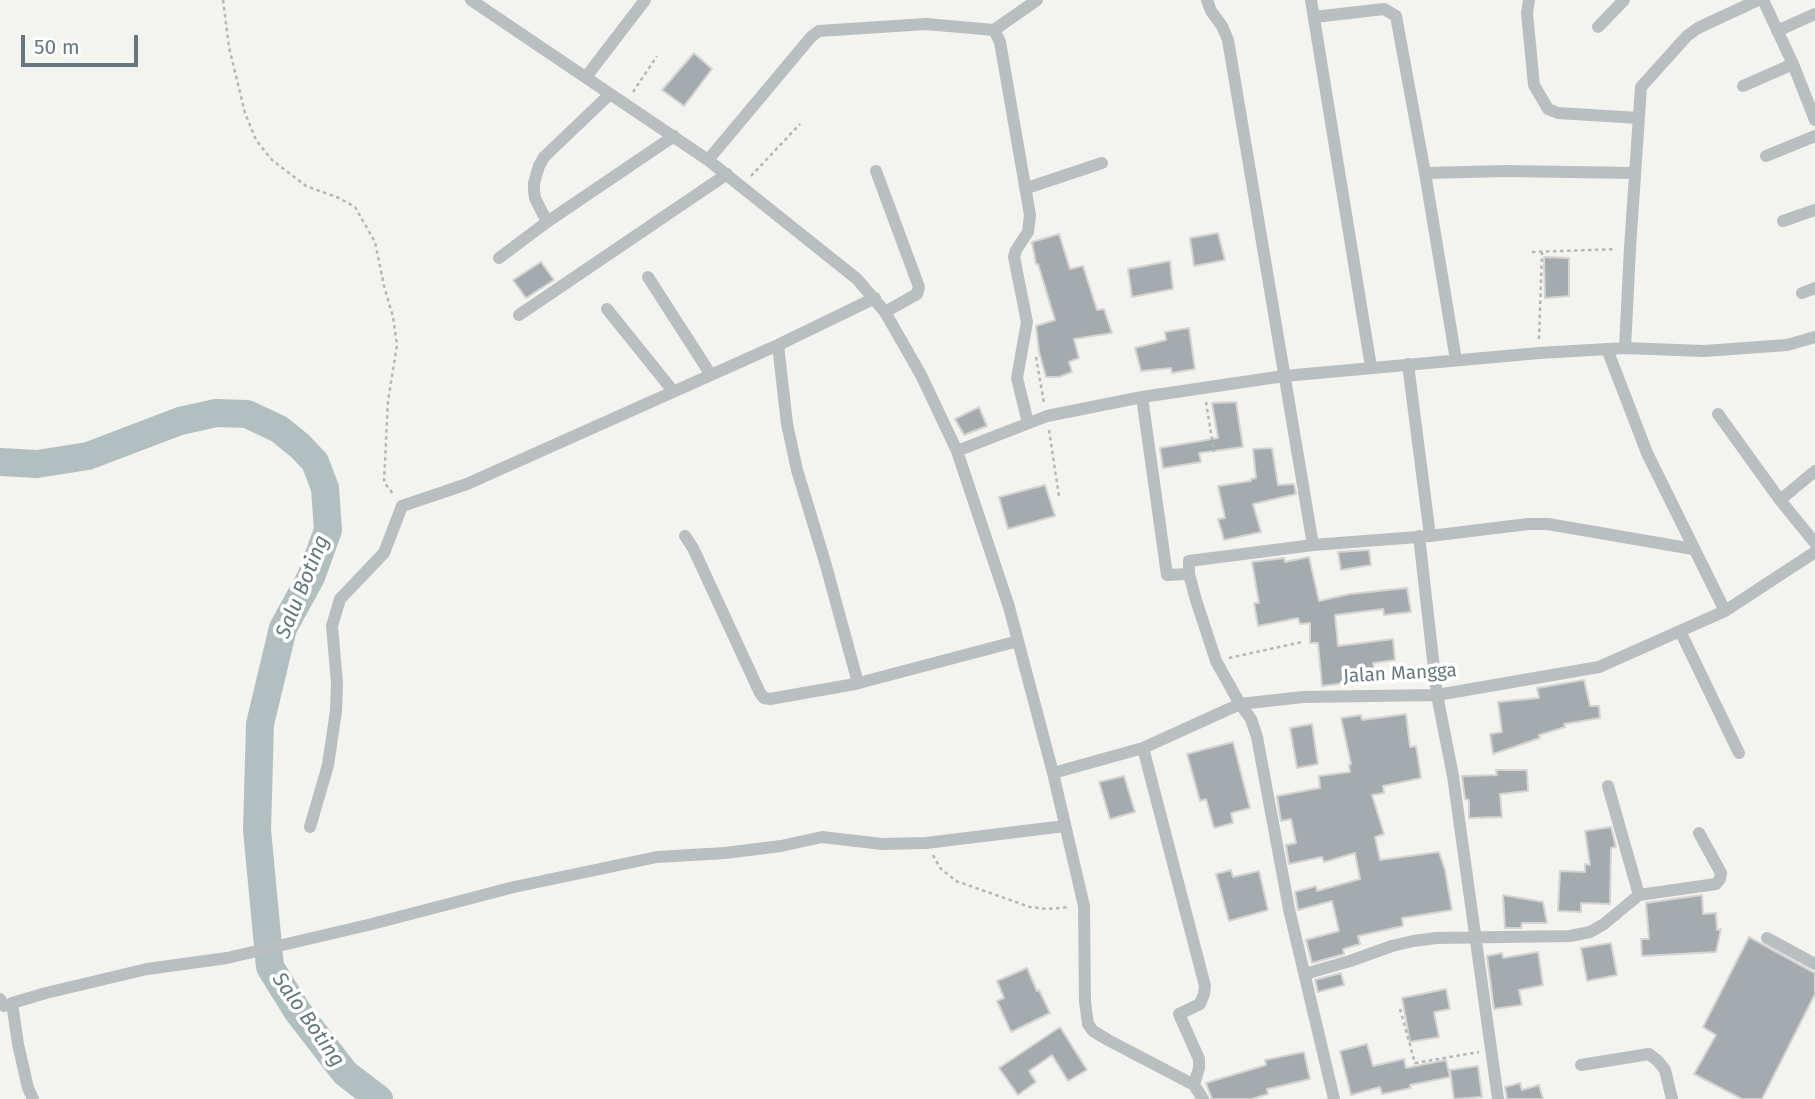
<!DOCTYPE html>
<style>
body{margin:0}
#map{position:relative;width:1815px;height:1099px;overflow:hidden;background:#f3f3f0;font-family:"Fira Sans",sans-serif}
canvas{display:block}
.scale{position:absolute;left:21px;top:35px;width:117px;height:32px;box-sizing:border-box;border:4px solid #66777d;border-top:0;padding-left:9px;font-size:21px;line-height:24px;white-space:nowrap;color:#66777d;-webkit-text-stroke:5px #fff;paint-order:stroke}
</style>
<div id="map">
<canvas width="1815" height="1099"></canvas>
<div class="scale">50 m</div>
</div>
<script>
const ctx = document.querySelector('canvas').getContext('2d');
ctx.lineJoin = 'round';
function shape(rows) {
  const path = new Path2D();
  for (const r of rows) {
    path.moveTo(r[0], r[1]);
    for (let i = 2; i < r.length; i += 2) path.lineTo(r[i], r[i + 1]);
  }
  return path;
}
function trace(path, color, width, dash) {
  ctx.strokeStyle = color;
  ctx.lineWidth = width;
  ctx.lineCap = dash ? 'butt' : 'round';
  ctx.setLineDash(dash || []);
  ctx.stroke(path);
}
function fillPath(path, color) {
  ctx.fillStyle = color;
  ctx.fill(path, 'evenodd');
}
function write(font, color, halo, rows, align = 'center') {
  ctx.font = font + ' "Fira Sans",sans-serif';
  ctx.lineWidth = 7;
  ctx.setLineDash([]);
  ctx.textBaseline = 'middle';
  ctx.strokeStyle = halo;
  ctx.fillStyle = color;
  for (const [text, x, y, turn = 0] of rows) {
    ctx.save();
    ctx.translate(x, y);
    ctx.rotate((+turn || 0) * Math.PI / 180);
    ctx.textAlign = isNaN(turn) ? turn : align;
    if (halo) ctx.strokeText(text, 0, 0);
    ctx.fillText(text, 0, 0);
    ctx.restore();
  }
}
trace(shape([
 [0,462,37,464,88,456,180,421,216,413,247,414,279,429,300,446,315,462,325,488,328,530,311,577,283,628,260,724,257,830,270,967,298,1012,345,1073,379,1099]
]), '#b2bfc0', 28);
const building = shape([
 [694,53,712,69,684,106,662,90,694,53],
 [1218,233,1225,260,1194,266,1190,238,1218,233],
 [1059,234,1070,269,1083,266,1097,310,1104,309,1112,333,1074,339,1079,358,1069,362,1072,372,1059,377,1046,377,1039,352,1036,326,1055,320,1038,264,1036,264,1032,242,1059,234],
 [1544,257,1569,258,1569,296,1545,298,1544,257],
 [1170,261,1173,289,1132,297,1128,269,1170,261],
 [541,262,554,280,526,298,513,280,541,262],
 [1189,328,1195,369,1172,373,1171,368,1141,371,1135,348,1166,340,1165,332,1189,328],
 [1236,402,1243,447,1199,453,1201,462,1163,468,1160,448,1218,438,1212,403,1236,402],
 [979,407,987,426,964,435,955,419,979,407],
 [1272,448,1278,485,1294,484,1296,494,1253,504,1261,532,1224,540,1218,519,1225,518,1218,486,1251,481,1251,479,1256,478,1253,449,1272,448],
 [1045,485,1055,516,1008,529,999,497,1045,485],
 [1369,550,1371,565,1341,570,1338,552,1369,550],
 [1309,557,1319,601,1350,594,1407,588,1411,612,1384,615,1383,609,1335,615,1338,646,1393,639,1395,660,1373,663,1376,679,1322,686,1318,643,1310,643,1310,623,1300,624,1298,618,1258,626,1254,603,1259,603,1252,562,1284,558,1285,562,1309,557],
 [1584,680,1590,706,1599,706,1600,718,1564,724,1565,727,1539,735,1540,738,1493,754,1490,734,1502,732,1498,702,1539,698,1537,688,1584,680],
 [1406,714,1410,747,1416,746,1421,778,1383,786,1384,793,1372,795,1384,834,1375,837,1380,860,1439,852,1445,870,1452,910,1402,918,1403,926,1358,936,1360,944,1343,949,1344,954,1312,963,1306,940,1339,931,1332,901,1298,910,1295,892,1316,886,1317,891,1360,879,1355,853,1324,862,1322,857,1289,864,1286,845,1296,843,1291,819,1281,821,1277,796,1320,788,1319,776,1350,772,1349,765,1351,764,1341,718,1361,715,1362,720,1406,714],
 [1312,724,1318,764,1297,768,1290,728,1312,724],
 [1233,742,1250,808,1231,813,1233,823,1214,828,1206,799,1200,801,1187,754,1233,742],
 [1496,770,1527,770,1528,791,1500,794,1502,817,1469,818,1469,800,1465,799,1462,776,1497,775,1496,770],
 [1124,776,1135,812,1110,819,1099,782,1124,776],
 [1611,827,1616,847,1611,848,1610,904,1581,903,1581,912,1558,911,1560,871,1585,872,1585,864,1590,865,1585,831,1611,827],
 [1231,870,1233,877,1259,871,1268,910,1229,921,1216,874,1231,870],
 [1503,895,1543,902,1547,923,1522,923,1521,928,1505,928,1503,895],
 [1702,895,1703,914,1716,913,1717,930,1721,929,1716,952,1642,956,1641,939,1649,939,1646,903,1702,895],
 [1749,937,1815,973,1815,994,1762,1099,1742,1099,1694,1074,1716,1035,1703,1027,1749,937],
 [1611,943,1617,975,1587,981,1581,948,1611,943],
 [1538,952,1543,985,1519,990,1522,1005,1494,1009,1487,956,1502,953,1503,958,1538,952],
 [1027,968,1037,991,1039,990,1050,1013,1011,1032,997,1001,1004,998,997,981,1027,968],
 [1341,973,1344,985,1318,992,1315,980,1341,973],
 [1446,989,1450,1009,1434,1012,1439,1037,1410,1042,1402,998,1446,989],
 [1060,1027,1087,1070,1068,1081,1052,1055,1029,1071,1036,1082,1018,1095,999,1068,1060,1027],
 [1367,1044,1373,1066,1404,1059,1406,1068,1446,1060,1450,1077,1410,1085,1411,1088,1382,1094,1380,1087,1351,1095,1340,1051,1367,1044],
 [1304,1052,1310,1079,1267,1089,1268,1094,1252,1099,1212,1099,1206,1083,1266,1065,1265,1060,1304,1052],
 [1478,1066,1482,1097,1454,1099,1450,1070,1478,1066],
 [1520,1083,1522,1090,1539,1085,1543,1099,1507,1099,1505,1087,1520,1083]
]);
fillPath(building, '#a3abae');
trace(building, '#d5d4d3', 2);
trace(shape([
 [223,0,229,47,245,113,256,140,272,160,306,186,339,198,355,207,375,242,384,286,393,317,397,345,388,401,384,482,394,495],
 [633,92,657,56],
 [751,176,800,124],
 [1532,252,1616,249],
 [1539,339,1542,252],
 [1036,357,1044,403],
 [1206,402,1214,452],
 [1049,430,1059,496],
 [1229,658,1302,642],
 [933,855,940,868,956,881,1030,907,1047,909,1070,907],
 [1400,1009,1415,1063,1479,1052]
]), '#b3b7b8', 2.5, [3.5, 3.5]);
trace(shape([
 [471,0,708,160,857,279,885,312,921,375,957,451,1009,607,1053,773,1084,906,1085,1002,1088,1024,1093,1031,1108,1040,1194,1085,1203,1099],
 [1207,0,1211,11,1222,26,1228,40,1313,545],
 [1311,0,1371,367],
 [1529,0,1527,13,1534,85,1548,109,1558,113,1639,118],
 [1763,0,1793,64,1815,120],
 [1314,17,1384,9,1396,16,1425,173,1456,360],
 [1598,27,1624,0],
 [994,30,1037,0],
 [1777,31,1815,14],
 [586,77,645,0],
 [1743,86,1793,64],
 [610,94,544,157,539,166,534,183,534,191,535,198,547,222,674,136],
 [1766,156,1815,136],
 [708,160,811,37,819,31,926,24,994,30,1000,42,1030,215,1028,232,1016,250,1014,257,1027,322,1017,378,1028,423],
 [876,171,919,287,917,294,885,312],
 [1425,173,1506,171,1635,173],
 [1027,188,1102,163],
 [1783,221,1815,210],
 [499,258,547,222],
 [648,277,711,375],
 [1802,293,1815,288],
 [607,309,673,391],
 [519,315,727,174],
 [778,345,787,424,797,470,825,562,858,683],
 [1625,348,1630,248,1641,87,1687,36,1698,28,1758,0],
 [1607,349,1647,453,1725,611],
 [1142,397,1167,575,1189,574],
 [1718,414,1780,500],
 [957,451,1047,416,1142,397,1284,376,1539,353,1625,348,1704,351,1787,345,1815,337],
 [1815,471,1780,500,1815,543],
 [685,536,693,548,760,693,764,698,770,699,855,684,1018,641],
 [1419,536,1437,695,1453,776,1498,1099],
 [1430,536,1528,524,1548,524,1693,549],
 [1680,631,1739,753],
 [1143,748,1205,986,1204,994,1200,1004,1179,1014,1199,1059,1199,1068,1194,1085],
 [1053,773,1143,748,1240,704,1303,697,1437,695,1599,667,1725,611,1815,552],
 [310,827,328,765,336,711,337,683,332,626,340,599,384,553,402,506,467,484,778,345,875,298],
 [1639,895,1716,884,1720,879,1721,873,1699,833],
 [1767,938,1815,964],
 [1305,974,1350,961,1392,946,1413,941,1436,938,1570,936,1590,932,1604,924,1639,895,1608,786],
 [0,999,4,1006],
 [1581,1065,1649,1054,1658,1061,1665,1070,1672,1099],
 [33,1099,28,1088,18,1044,12,1003,46,993,147,969,227,958,372,924,514,887,657,857,725,853,781,846,822,837,882,844,926,843,1065,826],
 [1334,1099,1289,909,1257,737,1251,719,1240,704,1216,661,1196,600,1189,574,1189,561,1313,545,1430,536,1408,364]
]), '#b9bec0', 12);
write('19px', '#66777d', '#fff', [
 ["Jalan Mangga",1400,674,-3]
]);
write('italic 21px', '#63787b', '#fff', [
 ["Salu Boting",303,587,-68],
 ["Salo Boting",308,1020,55]
]);
</script>
